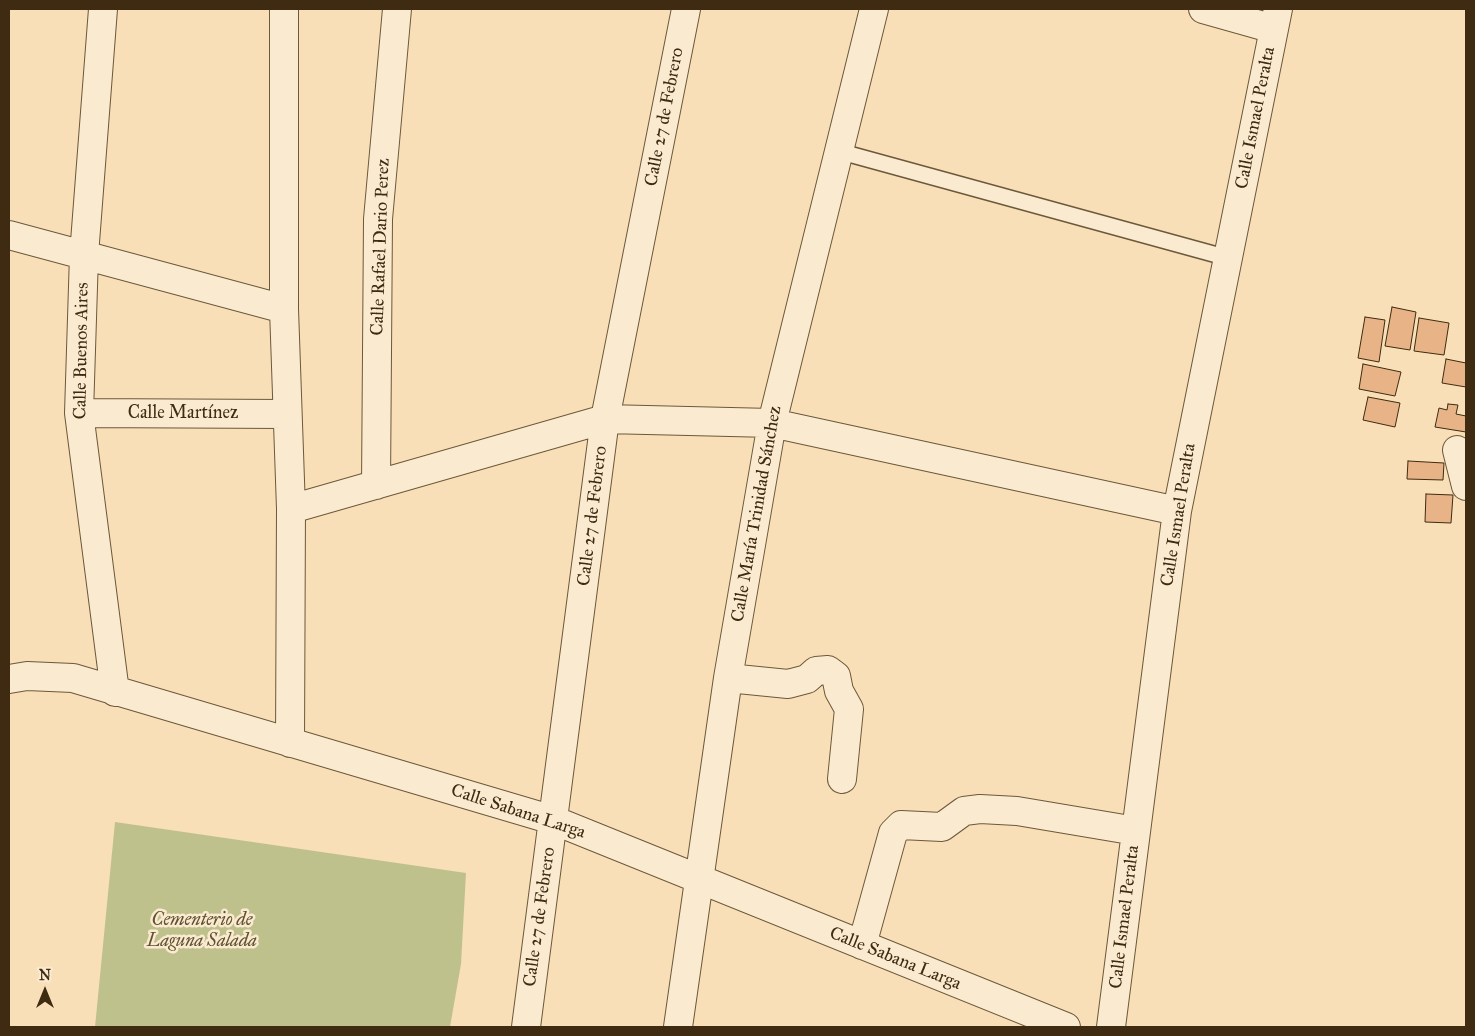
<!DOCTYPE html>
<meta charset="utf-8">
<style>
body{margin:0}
#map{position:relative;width:1475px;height:1036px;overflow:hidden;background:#f8dfb7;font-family:"IM FELL Great Primer",serif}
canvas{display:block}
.frame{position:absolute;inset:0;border:10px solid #3e2b11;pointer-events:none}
.north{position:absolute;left:20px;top:966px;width:50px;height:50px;-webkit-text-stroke:4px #faead0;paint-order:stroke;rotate:0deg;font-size:14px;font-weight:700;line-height:20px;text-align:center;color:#3e2b11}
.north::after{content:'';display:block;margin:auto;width:18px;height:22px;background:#3e2b11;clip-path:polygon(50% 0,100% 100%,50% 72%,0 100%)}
</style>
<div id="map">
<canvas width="1475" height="1036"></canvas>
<div class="frame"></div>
<div class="north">N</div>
</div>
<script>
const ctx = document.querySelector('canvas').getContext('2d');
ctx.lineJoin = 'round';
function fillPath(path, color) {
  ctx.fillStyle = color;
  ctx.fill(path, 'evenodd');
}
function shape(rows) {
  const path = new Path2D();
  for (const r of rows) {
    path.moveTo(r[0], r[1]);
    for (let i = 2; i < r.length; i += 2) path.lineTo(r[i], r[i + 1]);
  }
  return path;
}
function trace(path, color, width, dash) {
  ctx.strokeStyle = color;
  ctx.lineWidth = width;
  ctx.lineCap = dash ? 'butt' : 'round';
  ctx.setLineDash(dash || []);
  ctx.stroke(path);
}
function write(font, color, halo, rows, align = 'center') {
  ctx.font = font + ' "IM FELL Great Primer",serif';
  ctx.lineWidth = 5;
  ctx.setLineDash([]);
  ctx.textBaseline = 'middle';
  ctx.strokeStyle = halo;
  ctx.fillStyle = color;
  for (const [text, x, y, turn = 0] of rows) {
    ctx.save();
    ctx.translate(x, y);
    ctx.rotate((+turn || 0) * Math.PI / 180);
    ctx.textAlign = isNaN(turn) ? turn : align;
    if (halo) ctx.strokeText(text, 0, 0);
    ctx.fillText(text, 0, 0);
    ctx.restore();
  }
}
fillPath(shape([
 [115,822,466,873,461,964,450,1027,95,1027]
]), '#bfc18d');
const building = shape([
 [1392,307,1416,312,1410,350,1385,346,1392,307],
 [1365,317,1385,320,1379,362,1358,358,1365,317],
 [1419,318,1449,323,1444,355,1414,351,1419,318],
 [1446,359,1466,363,1466,387,1442,383,1446,359],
 [1363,364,1401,372,1395,396,1359,389,1363,364],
 [1368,397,1400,403,1395,427,1363,420,1368,397],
 [1448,404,1458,405,1456,414,1466,416,1466,432,1435,427,1439,408,1447,410,1448,404],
 [1408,461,1444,463,1443,480,1407,479,1408,461],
 [1426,494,1453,495,1451,523,1425,522,1426,494]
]);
fillPath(building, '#e7b387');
trace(building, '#3e2b11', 1);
const service = shape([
 [838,151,1228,258]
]);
const minor = shape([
 [103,9,84,255,79,413,115,692],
 [284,9,284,309,291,509,290,743],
 [1203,9,1274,29],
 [9,235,284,309],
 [79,413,286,414],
 [1457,450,1466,486],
 [376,485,378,219,397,9],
 [291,509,605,419,772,423,1177,511],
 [728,678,788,684,807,679,816,671,828,670,836,676,839,691,849,709,842,779],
 [9,679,27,676,73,678,553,820,1066,1027],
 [862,945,893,833,901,825,942,827,964,811,980,809,1017,811,1136,831],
 [526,1027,605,419,686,9],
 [678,1027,728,678,772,423,874,9],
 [1111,1027,1177,511,1278,9]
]);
trace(service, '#6c583a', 18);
trace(minor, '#6c583a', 30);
trace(service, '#faead0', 15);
trace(minor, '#faead0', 28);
write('18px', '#3e2b11', '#faead0', [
 ["Calle 27 de Febrero",665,117,-79],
 ["Calle Ismael Peralta",1256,118,-79],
 ["Calle Rafael Dario Perez",381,247,-88],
 ["Calle Buenos Aires",82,351,-89],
 ["Calle Martínez",183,414],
 ["Calle María Trinidad Sánchez",757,514,-80],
 ["Calle Ismael Peralta",1179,515,-81],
 ["Calle 27 de Febrero",593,516,-83],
 ["Calle Sabana Larga",518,812,18],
 ["Calle 27 de Febrero",540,917,-82],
 ["Calle Ismael Peralta",1125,917,-83],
 ["Calle Sabana Larga",895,959,22]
]);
write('italic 18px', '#5e5030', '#faead0', [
 ["Cementerio de",202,921],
 ["Laguna Salada",202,942]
]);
</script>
